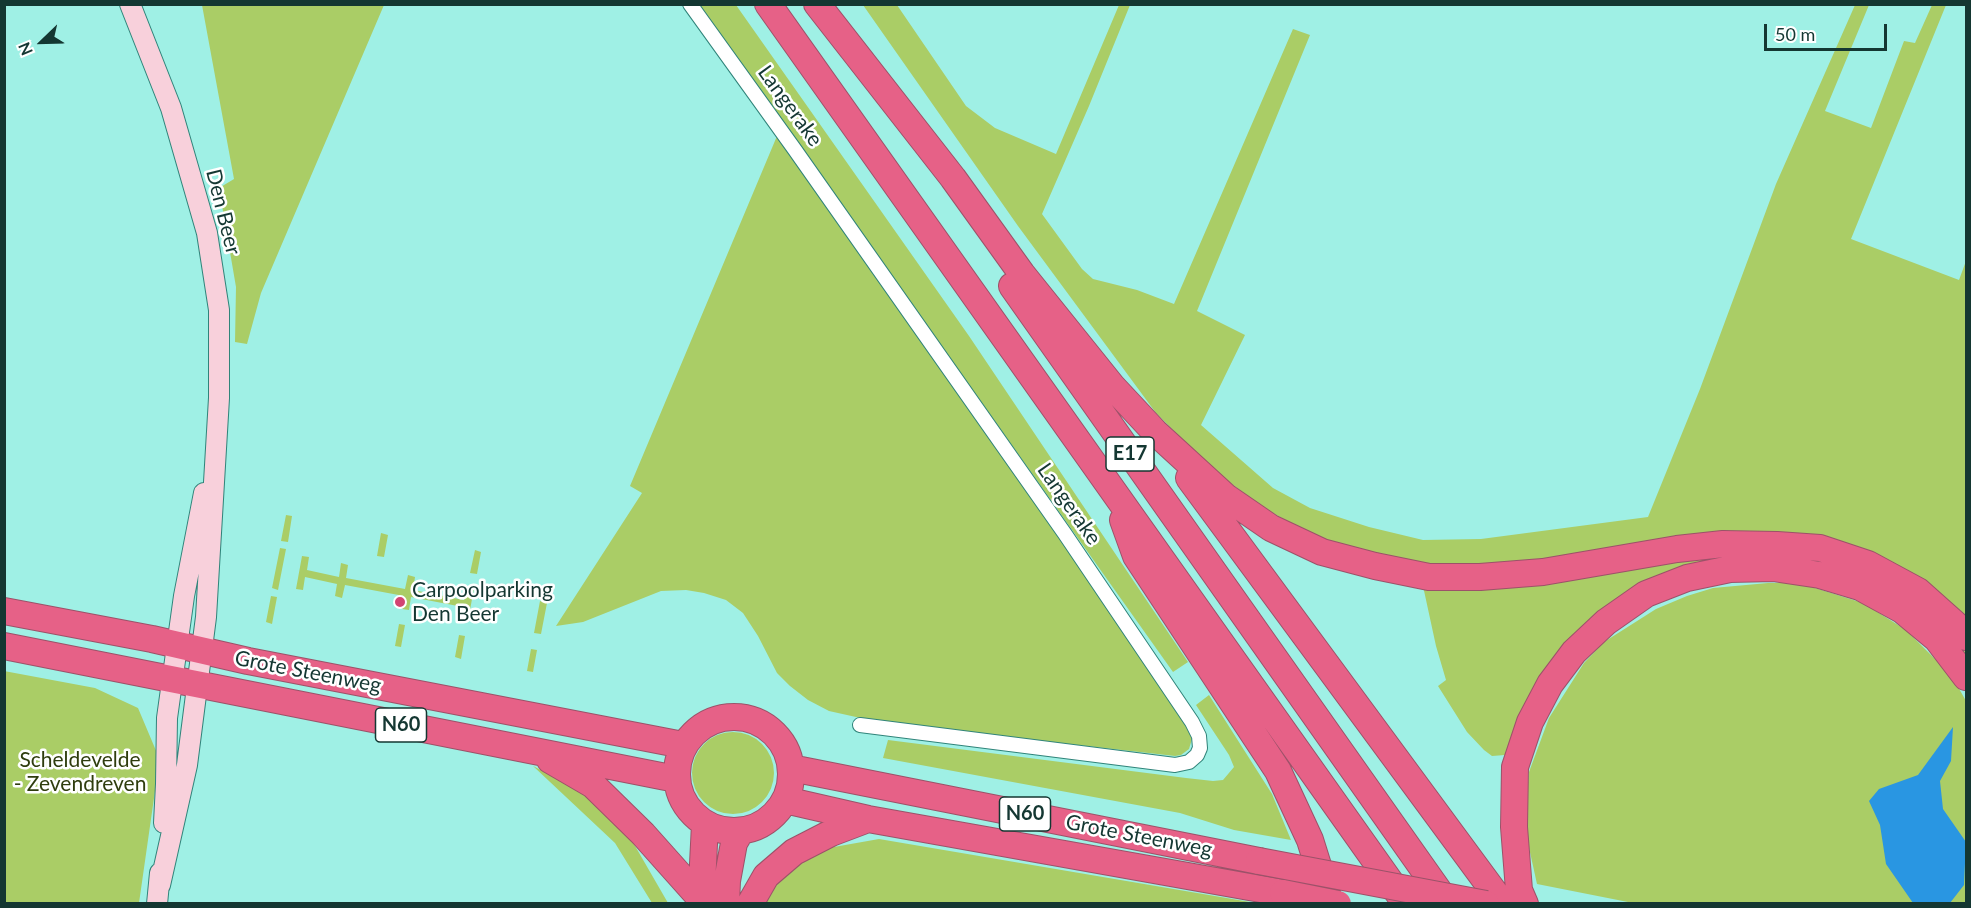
<!DOCTYPE html>
<style>
body{margin:0}
#map{position:relative;width:1971px;height:908px;overflow:hidden;background:#9ff0e5;font-family:Lato,sans-serif}
canvas{display:block}
.frame{position:absolute;inset:0;border:6px solid #143732;pointer-events:none}
.north{position:absolute;left:12px;top:12px;width:60px;height:60px;-webkit-text-stroke:4px #fff;paint-order:stroke;rotate:247deg;font-size:16px;font-weight:700;line-height:24px;text-align:center;color:#143732}
.north::after{content:'';display:block;margin:auto;width:21px;height:27px;background:#143732;clip-path:polygon(50% 0,100% 100%,50% 72%,0 100%)}
.scale{position:absolute;left:1764px;top:24px;width:123px;height:27px;box-sizing:border-box;border:3px solid #143732;border-top:0;padding-left:8px;font-size:18px;line-height:21px;white-space:nowrap;color:#143732;-webkit-text-stroke:4px #fff;paint-order:stroke}
</style>
<div id="map">
<canvas width="1971" height="908"></canvas>
<div class="frame"></div>
<div class="north">N</div>
<div class="scale">50 m</div>
</div>
<script>
const ctx = document.querySelector('canvas').getContext('2d');
ctx.lineJoin = 'round';
function fillPath(path, color) {
  ctx.fillStyle = color;
  ctx.fill(path, 'evenodd');
}
function shape(rows) {
  const path = new Path2D();
  for (const r of rows) {
    if (r.length === 3) {
      path.moveTo(r[0] + r[2], r[1]);
      path.arc(r[0], r[1], r[2], 0, 2 * Math.PI);
      continue;
    }
    path.moveTo(r[0], r[1]);
    for (let i = 2; i < r.length; i += 2) path.lineTo(r[i], r[i + 1]);
  }
  return path;
}
function trace(path, color, width, dash) {
  ctx.strokeStyle = color;
  ctx.lineWidth = width;
  ctx.lineCap = dash ? 'butt' : 'round';
  ctx.setLineDash(dash || []);
  ctx.stroke(path);
}
function write(font, color, halo, rows, align = 'center') {
  ctx.font = font + ' Lato,sans-serif';
  ctx.lineWidth = 5;
  ctx.setLineDash([]);
  ctx.textBaseline = 'middle';
  ctx.strokeStyle = halo;
  ctx.fillStyle = color;
  for (const [text, x, y, turn = 0] of rows) {
    ctx.save();
    ctx.translate(x, y);
    ctx.rotate((+turn || 0) * Math.PI / 180);
    ctx.textAlign = isNaN(turn) ? turn : align;
    if (halo) ctx.strokeText(text, 0, 0);
    ctx.fillText(text, 0, 0);
    ctx.restore();
  }
}
fillPath(shape([
 [202,5,384,5,261,293,247,344,235,342,236,287,219,188,234,179],
 [699,5,736,5,969,336,1188,662,1173,672],
 [863,5,897,5,966,106,995,128,1056,154,1119,5,1130,5,1089,106,1042,214,1082,269,1093,279,1137,290,1174,304,1293,29,1310,35,1197,311,1245,335,1201,425,1273,488,1310,508,1369,527,1423,540,1481,539,1648,517,1700,389,1776,184,1855,5,1869,5,1825,111,1871,128,1904,41,1915,43,1932,5,1946,5,1851,239,1959,280,1966,261,1966,621,1843,546,1435,568,1359,553,1308,533,1264,508,1225,479,1188,445,1156,413,1018,226],
 [777,136,1101,595,1185,722,1192,739,1189,749,1181,755,1175,756,883,723,829,711,808,700,790,686,777,673,758,636,743,613,726,600,704,593,686,590,661,591,583,622,556,626,642,493,630,486],
 [286,515,292,516,288,542,281,541],
 [381,533,388,535,384,557,377,556],
 [280,548,286,549,278,590,272,588],
 [475,550,481,552,477,574,470,573],
 [1733,553,1828,561,1960,644,1966,651,1966,660,1817,564,1624,596,1510,752,1505,755,1492,756,1484,750,1467,732,1438,686,1446,680,1436,646,1423,586],
 [302,556,309,557,307,570,339,577,341,563,348,565,346,578,405,589,408,575,415,577,413,590,464,600,467,587,474,588,468,621,461,620,463,607,411,597,409,610,402,609,404,596,345,585,342,598,335,596,337,584,305,577,303,590,296,589],
 [1768,583,1799,583,1863,603,1906,630,1940,664,1957,685,1966,701,1966,903,1633,903,1537,884,1524,825,1529,772,1549,718,1584,663,1604,642,1656,609,1687,596,1713,588],
 [271,596,277,597,272,624,266,622],
 [540,601,547,603,541,634,534,633],
 [399,624,405,625,401,647,395,646],
 [459,635,465,636,461,659,455,657],
 [531,649,537,650,533,672,527,671],
 [4,671,95,688,138,708,157,753,155,791,139,903,5,903],
 [1209,695,1272,794,1291,840,1234,830,1180,813,883,758,888,740,1186,778,1213,781,1223,780,1234,767,1229,755,1196,705],
 [733,773,41],
 [533,766,584,792,627,832,668,903,652,903,615,843],
 [879,839,1256,903,758,904,786,868,817,850]
]), '#aacd66');
fillPath(shape([
 [1953,727,1951,761,1940,781,1943,809,1966,842,1964,885,1950,903,1913,903,1886,864,1880,825,1869,801,1879,789,1918,775]
]), '#2996e2');
const street = shape([
 [690,4,795,150,1065,534,1192,722,1199,736,1200,748,1197,755,1189,762,1175,765,860,725]
]);
const secondary = shape([
 [130,4,171,108,207,233,219,310,219,398,206,617,187,765,160,885],
 [164,823,166,784,167,718,184,596,204,493],
 [157,904,160,873]
]);
const highway = shape([
 [768,4,1406,904],
 [817,4,953,178,1022,274,1112,386,1155,432,1226,497,1271,528,1322,552,1375,566,1429,577,1480,577,1543,572,1677,549,1723,544,1777,545,1820,548,1868,564,1918,591,1955,624,1966,637],
 [1012,286,1448,904],
 [1189,478,1503,904],
 [1123,520,1136,556,1278,771,1310,840,1330,904],
 [4,611,152,639,248,661,683,745],
 [4,646,676,779],
 [734,774,57],
 [550,760,593,785,643,834,701,899],
 [791,768,1259,861],
 [785,800,868,819,1283,893],
 [701,904,705,824],
 [726,904,727,881,734,843,741,831],
 [750,904,766,876,794,852,831,833,868,819],
 [1525,904,1519,890,1514,827,1515,767,1530,722,1550,684,1574,652,1606,622,1646,594,1687,578,1730,569,1773,568,1820,575,1860,587,1902,610,1937,639,1966,677]
]);
trace(street, '#30847a', 16);
trace(secondary, '#30847a', 22);
trace(highway, '#9c5269', 28);
trace(street, '#fff', 14);
trace(secondary, '#f8d0db', 20);
trace(highway, '#e66187', 26);
const highwayBridge = shape([
 [1259,861,1486,904],
 [1283,893,1338,904]
]);
trace(highwayBridge, '#9c5269', 28, []);
trace(highwayBridge, '#e66187', 26);
for (const [x, y, r, color] of [
 [400,602,6,"#d24472"]
]) {
  const dot = new Path2D();
  dot.arc(x, y, r, 0, 2 * Math.PI);
  ctx.fillStyle = color;
  ctx.fill(dot);
  trace(dot, '#fff', 2);
}
for (const [x, y, w] of [
 [1130,454,48],
 [401,725,51],
 [1025,814,51]
]) {
  const box = new Path2D();
  box.roundRect(x - w / 2, y - 17, w, 34, 4.5);
  ctx.fillStyle = '#fff';
  ctx.fill(box);
  trace(box, '#143732', 1.5);
}
write('bold 20px', '#143732', null, [
 ["E17",1130,454],
 ["N60",401,725],
 ["N60",1025,814]
]);
write('21px', '#143732', '#fff', [
 ["Langerake",790,106,54],
 ["Den Beer",223,212,76],
 ["Langerake",1069,504,55],
 ["Grote Steenweg",308,672,11],
 ["Grote Steenweg",1139,836,11]
]);
write('21px', '#143732', '#fff', [
 ["Carpoolparking",412,590],
 ["Den Beer",412,614]
], 'left');
write('21px', '#2f3d0e', '#fff', [
 ["Scheldevelde",80,760],
 ["- Zevendreven",80,784]
]);
</script>
